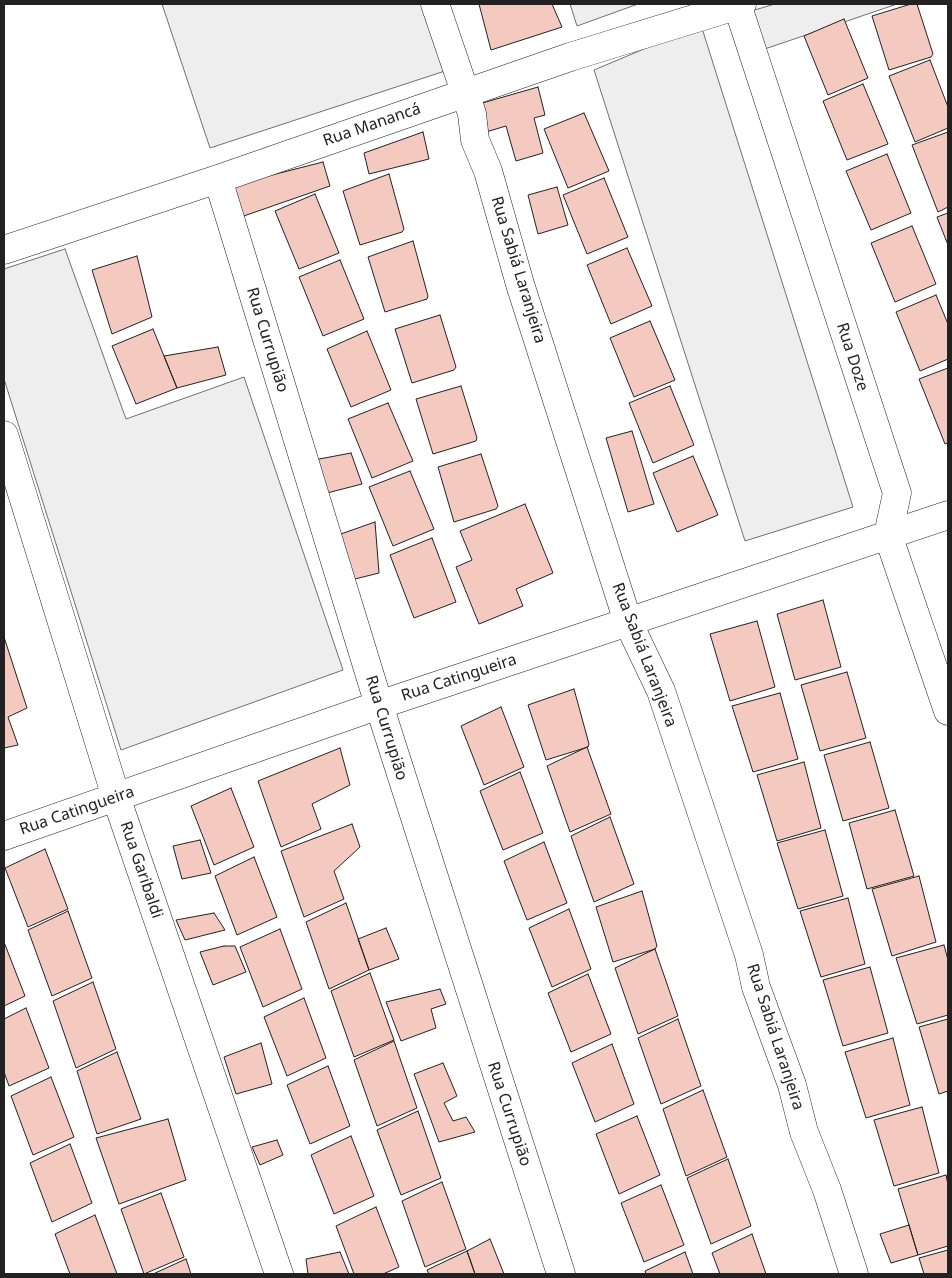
<!DOCTYPE html>
<meta charset="utf-8">
<style>
body{margin:0}
#map{position:relative;width:952px;height:1278px;overflow:hidden;background:#fff;font-family:"Noto Sans",sans-serif}
canvas{display:block}
.frame{position:absolute;inset:0;border:5px solid #222;pointer-events:none}
</style>
<div id="map">
<canvas width="952" height="1278"></canvas>
<div class="frame"></div>
</div>
<script>
const ctx = document.querySelector('canvas').getContext('2d');
ctx.lineJoin = 'round';
function fillPath(path, color) {
  ctx.fillStyle = color;
  ctx.fill(path, 'evenodd');
}
function shape(rows) {
  const path = new Path2D();
  for (const r of rows) {
    path.moveTo(r[0], r[1]);
    for (let i = 2; i < r.length; i += 2) path.lineTo(r[i], r[i + 1]);
  }
  return path;
}
function trace(path, color, width, dash) {
  ctx.strokeStyle = color;
  ctx.lineWidth = width;
  ctx.lineCap = dash ? 'butt' : 'round';
  ctx.setLineDash(dash || []);
  ctx.stroke(path);
}
function write(font, color, halo, rows, align = 'center') {
  ctx.font = font + ' "Noto Sans",sans-serif';
  ctx.lineWidth = 4;
  ctx.setLineDash([]);
  ctx.textBaseline = 'middle';
  ctx.strokeStyle = halo;
  ctx.fillStyle = color;
  for (const [text, x, y, turn = 0] of rows) {
    ctx.save();
    ctx.translate(x, y);
    ctx.rotate((+turn || 0) * Math.PI / 180);
    ctx.textAlign = isNaN(turn) ? turn : align;
    if (halo) ctx.strokeText(text, 0, 0);
    ctx.fillText(text, 0, 0);
    ctx.restore();
  }
}
const green = shape([
 [162,4,426,4,448,70,210,148,162,4],
 [570,4,638,4,577,26,570,4],
 [775,4,897,4,753,53,741,14,775,4],
 [701,25,853,507,745,541,594,70,701,25],
 [65,249,126,419,244,377,343,670,121,750,4,379,4,269,65,249]
]);
fillPath(green, '#eee');
trace(green, '#6f6f6f', 1);
const building = shape([
 [479,4,552,4,562,27,491,50,479,4],
 [911,4,917,4,933,54,931,57,889,70,872,16,911,4],
 [844,19,868,78,828,95,804,36,844,19],
 [930,60,948,107,948,128,915,142,889,76,930,60],
 [863,84,888,144,847,160,823,101,863,84],
 [538,87,545,115,534,118,543,153,516,161,506,126,486,132,479,104,538,87],
 [584,113,609,171,568,188,544,129,584,113],
 [423,132,429,159,369,174,364,153,423,132],
 [948,132,948,207,938,212,912,145,948,132],
 [887,154,911,213,871,230,846,171,887,154],
 [323,162,330,186,238,218,225,187,323,162],
 [389,174,404,229,402,232,360,245,343,191,389,174],
 [604,178,628,237,587,254,563,195,604,178],
 [557,187,568,225,538,234,528,195,557,187],
 [315,194,339,253,299,269,275,211,315,194],
 [948,213,948,245,937,217,948,213],
 [912,226,936,284,895,302,871,243,912,226],
 [413,241,428,296,427,299,385,312,368,257,413,241],
 [627,248,652,306,611,324,587,265,627,248],
 [137,256,152,317,112,334,92,270,137,256],
 [340,260,364,319,323,336,299,277,340,260],
 [936,295,948,324,948,359,920,371,896,312,936,295],
 [440,315,456,367,454,370,412,383,395,329,440,315],
 [650,321,675,380,634,397,610,338,650,321],
 [153,329,177,388,136,404,112,346,153,329],
 [367,331,391,390,351,407,327,349,367,331],
 [218,347,226,375,177,388,164,356,218,347],
 [948,368,948,443,945,444,919,379,948,368],
 [461,386,477,438,476,441,433,454,416,399,461,386],
 [670,386,694,445,653,463,629,403,670,386],
 [388,403,413,461,372,478,348,419,388,403],
 [632,431,654,504,628,512,606,438,632,431],
 [351,453,362,484,327,493,314,460,351,453],
 [481,454,498,506,496,509,454,522,438,467,481,454],
 [693,456,718,515,677,532,653,473,693,456],
 [410,471,434,529,393,546,369,487,410,471],
 [525,504,553,573,516,589,523,606,479,624,456,567,472,560,460,531,525,504],
 [375,522,379,573,351,580,338,535,375,522],
 [432,538,456,602,414,618,390,555,432,538],
 [823,600,841,667,795,680,777,614,823,600],
 [757,621,775,687,730,701,710,634,757,621],
 [4,637,27,708,8,717,18,745,4,748,4,637],
 [847,672,866,738,820,751,801,685,847,672],
 [574,689,589,744,588,747,546,760,528,705,574,689],
 [780,693,798,759,753,772,732,706,780,693],
 [501,707,524,767,484,785,461,726,501,707],
 [870,742,889,808,843,821,824,755,870,742],
 [587,747,611,814,570,832,547,766,587,747],
 [340,748,350,785,312,804,321,829,281,847,258,781,340,748],
 [804,762,821,828,777,841,757,775,804,762],
 [520,772,543,833,503,850,480,791,520,772],
 [231,788,254,847,214,865,191,806,231,788],
 [895,810,914,876,867,889,849,823,895,810],
 [610,817,634,884,594,902,571,836,610,817],
 [352,824,360,847,334,871,344,899,304,917,281,851,352,824],
 [825,830,843,896,798,909,777,843,825,830],
 [200,840,211,873,182,879,173,846,200,840],
 [544,842,567,903,527,920,504,861,544,842],
 [45,849,68,909,28,927,5,868,45,849],
 [254,857,277,917,237,935,215,876,254,857],
 [919,876,936,942,892,956,872,889,919,876],
 [642,891,657,946,655,949,613,962,596,907,642,891],
 [848,898,865,964,821,977,800,911,848,898],
 [346,903,369,970,329,989,306,922,346,903],
 [569,909,591,969,552,987,529,928,569,909],
 [68,911,92,978,52,996,28,930,68,911],
 [214,913,225,930,185,940,176,920,214,913],
 [386,928,399,959,369,970,358,939,386,928],
 [280,929,302,989,263,1007,240,947,280,929],
 [4,942,25,996,4,1006,4,942],
 [944,945,948,960,948,1015,917,1024,896,958,944,945],
 [224,946,235,946,246,972,213,985,200,952,224,946],
 [655,949,678,1016,638,1034,615,968,655,949],
 [870,967,888,1033,843,1046,823,980,870,967],
 [370,973,394,1040,354,1057,331,991,370,973],
 [588,974,611,1034,571,1052,548,993,588,974],
 [93,982,116,1049,76,1068,53,1001,93,982],
 [440,989,446,1004,431,1009,436,1028,401,1041,386,1002,440,989],
 [304,998,326,1058,287,1076,264,1017,304,998],
 [26,1008,49,1068,9,1086,4,1072,4,1019,26,1008],
 [678,1019,701,1086,661,1104,638,1038,678,1019],
 [948,1019,948,1091,939,1094,919,1027,948,1019],
 [893,1038,910,1105,866,1118,845,1052,893,1038],
 [394,1041,417,1108,377,1126,354,1060,394,1041],
 [261,1043,272,1084,236,1094,224,1057,261,1043],
 [612,1044,634,1104,595,1122,572,1063,612,1044],
 [117,1052,141,1119,97,1134,77,1071,117,1052],
 [443,1063,457,1096,444,1103,453,1121,466,1117,475,1132,439,1142,414,1074,443,1063],
 [328,1066,350,1126,310,1144,287,1085,328,1066],
 [51,1077,74,1137,33,1155,11,1096,51,1077],
 [703,1090,727,1157,686,1176,663,1109,703,1090],
 [922,1107,939,1173,894,1186,874,1120,922,1107],
 [418,1111,441,1178,401,1195,377,1130,418,1111],
 [637,1116,660,1175,619,1194,596,1134,637,1116],
 [168,1119,186,1180,119,1204,96,1138,168,1119],
 [351,1136,374,1196,334,1214,311,1155,351,1136],
 [277,1140,283,1155,260,1165,252,1147,277,1140],
 [70,1144,92,1203,52,1222,30,1163,70,1144],
 [728,1159,751,1226,711,1244,687,1178,728,1159],
 [946,1175,948,1185,948,1246,918,1255,898,1189,946,1175],
 [442,1182,466,1249,425,1267,402,1201,442,1182],
 [661,1185,684,1245,644,1262,621,1203,661,1185],
 [161,1193,184,1257,144,1274,121,1209,161,1193],
 [376,1207,399,1267,383,1274,354,1274,336,1226,376,1207],
 [95,1215,117,1274,70,1274,55,1234,95,1215],
 [909,1225,918,1255,891,1263,880,1234,909,1225],
 [752,1234,766,1274,720,1274,712,1253,752,1234],
 [490,1239,504,1274,475,1274,467,1251,490,1239],
 [948,1250,948,1274,924,1274,919,1258,948,1250],
 [467,1251,475,1274,429,1274,427,1270,467,1251],
 [340,1252,349,1274,308,1274,306,1259,340,1252],
 [685,1252,693,1274,646,1274,645,1271,685,1252],
 [186,1259,191,1274,153,1274,186,1259]
]);
fillPath(building, '#f3c9c0');
trace(building, '#222', 1);
const minor = shape([
 [435,4,465,92,472,114,475,140,488,171,520,284,628,622,661,691,749,955,756,987,792,1085,804,1132,827,1190,854,1274],
 [737,4,897,493,888,535,948,711],
 [218,179,379,705,561,1274],
 [4,250,218,179,570,57,742,4],
 [4,435,116,797,279,1274],
 [4,836,379,705,948,515]
]);
trace(minor, '#222', 29);
trace(minor, '#fff', 28);
write('16px', '#222', '#fff', [
 ["Rua Manancá",372,125,-19],
 ["Rua Sabiá Laranjeira",518,270,73],
 ["Rua Currupião",267,340,73],
 ["Rua Doze",852,357,72],
 ["Rua Sabiá Laranjeira",644,655,69],
 ["Rua Catingueira",459,678,-18],
 ["Rua Currupião",386,728,73],
 ["Rua Catingueira",77,811,-19],
 ["Rua Garibaldi",141,870,71],
 ["Rua Sabiá Laranjeira",775,1037,72],
 ["Rua Currupião",509,1114,72]
]);
</script>
